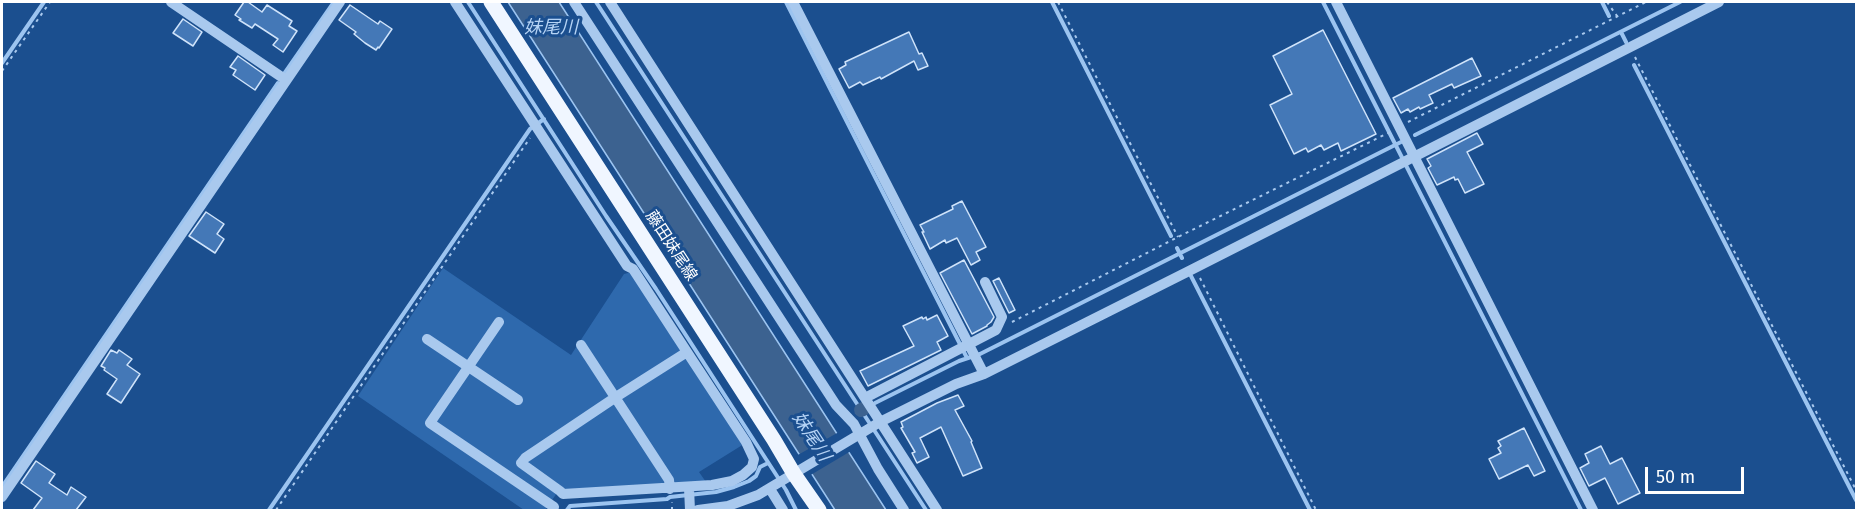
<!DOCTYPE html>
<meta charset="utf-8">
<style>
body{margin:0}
#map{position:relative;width:1858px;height:512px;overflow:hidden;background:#1b4f8f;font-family:"Fira Sans",sans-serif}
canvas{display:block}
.frame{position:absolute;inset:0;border:3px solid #fff;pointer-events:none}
.scale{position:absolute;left:1645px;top:467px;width:99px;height:27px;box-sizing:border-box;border:3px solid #fff;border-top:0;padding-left:8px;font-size:18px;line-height:21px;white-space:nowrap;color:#fff;-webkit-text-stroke:4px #1b4f8f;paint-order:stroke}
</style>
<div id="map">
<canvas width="1858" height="512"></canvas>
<div class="frame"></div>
<div class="scale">50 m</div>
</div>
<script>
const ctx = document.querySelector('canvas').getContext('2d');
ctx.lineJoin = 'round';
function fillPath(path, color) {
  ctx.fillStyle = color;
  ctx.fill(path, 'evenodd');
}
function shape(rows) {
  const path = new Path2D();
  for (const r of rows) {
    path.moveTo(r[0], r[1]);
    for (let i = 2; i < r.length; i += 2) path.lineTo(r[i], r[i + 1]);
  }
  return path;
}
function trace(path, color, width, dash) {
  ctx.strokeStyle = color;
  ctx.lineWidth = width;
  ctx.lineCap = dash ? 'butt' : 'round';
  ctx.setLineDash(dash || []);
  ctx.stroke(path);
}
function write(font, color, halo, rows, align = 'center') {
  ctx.font = font + ' "Fira Sans","Noto Sans JP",sans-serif';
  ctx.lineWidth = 6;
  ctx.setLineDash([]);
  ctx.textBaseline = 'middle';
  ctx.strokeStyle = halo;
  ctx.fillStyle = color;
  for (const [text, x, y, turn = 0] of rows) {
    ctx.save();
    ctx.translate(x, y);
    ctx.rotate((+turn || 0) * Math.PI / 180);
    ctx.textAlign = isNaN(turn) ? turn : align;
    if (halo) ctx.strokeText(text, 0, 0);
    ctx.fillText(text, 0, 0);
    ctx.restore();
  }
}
fillPath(shape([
 [443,268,571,355,624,274,632,272,744,444,699,472,706,482,557,493,545,510,524,510,358,396]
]), '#2e69ad');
const water = shape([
 [508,2,559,2,886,510,835,510,508,2]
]);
fillPath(water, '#3c6290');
trace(water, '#9cc4f0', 1.5);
fillPath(shape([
 [839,432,851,451,809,476,796,456]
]), '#1b4f8f');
trace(shape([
 [468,2,606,216,656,289,786,490,796,510],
 [596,2,926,510],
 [786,2,967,358],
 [1052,2,1171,236],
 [1323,2,1581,510],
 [1602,2,1609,16],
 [1621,32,1626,42],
 [2,63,44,2],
 [1634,65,1856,500],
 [284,74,334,2],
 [1415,135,1680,2],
 [1177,248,1182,258],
 [1191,276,1310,510],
 [875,403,959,361,980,354,1401,142],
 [2,487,278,83],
 [269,510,530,129,544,119],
 [567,510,570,506,667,499,670,497,716,492,734,487,749,481,756,476,760,467,768,463]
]), '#9cc4f0', 4);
trace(shape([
 [861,410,863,409]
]), '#3c6290', 14);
const building = shape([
 [244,2,248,2,262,12,267,5,292,21,289,26,297,31,283,52,273,45,278,39,255,24,252,28,239,20,241,19,235,15,244,2],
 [350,5,378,24,380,21,392,29,379,48,378,47,376,50,365,43,354,34,356,32,339,20,350,5],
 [183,19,202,32,193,46,173,33,183,19],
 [1323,30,1376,134,1341,151,1338,143,1324,150,1321,145,1308,152,1306,148,1294,154,1270,105,1292,94,1273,56,1323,30],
 [909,32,919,54,922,53,928,66,918,70,914,61,881,79,880,77,863,85,860,82,849,88,839,69,846,65,845,62,909,32],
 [238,56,265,75,255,90,233,75,236,70,230,67,238,56],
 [1472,58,1481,76,1454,88,1452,84,1429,95,1433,103,1420,109,1419,107,1410,112,1408,109,1401,113,1393,98,1472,58],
 [1477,133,1483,144,1467,152,1484,184,1465,193,1458,179,1455,180,1454,177,1437,185,1428,168,1431,166,1427,159,1477,133],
 [962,201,986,247,976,252,980,260,971,265,957,238,946,243,945,240,930,249,922,232,924,232,920,225,953,209,952,206,962,201],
 [206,212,224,224,217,234,224,239,215,253,189,236,206,212],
 [964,260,994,317,991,322,987,325,987,326,972,334,940,273,964,260],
 [999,278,1015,310,1009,313,993,281,999,278],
 [937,315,948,336,937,342,941,350,868,386,860,371,914,346,903,326,922,317,923,319,926,317,927,320,937,315],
 [111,350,117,353,119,350,132,359,127,365,140,374,121,403,107,394,117,379,104,370,105,368,101,366,111,350],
 [958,395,964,406,955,410,972,441,971,442,982,468,963,476,941,427,920,438,929,457,917,463,912,453,915,452,901,428,903,427,901,422,937,403,958,395],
 [1524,428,1545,471,1534,476,1528,465,1499,479,1489,459,1501,453,1498,448,1501,446,1498,441,1524,428],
 [1601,446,1610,464,1622,458,1640,493,1618,504,1605,478,1589,486,1580,468,1589,463,1585,454,1601,446],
 [36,461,55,474,49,483,67,495,71,487,86,497,76,510,33,510,42,498,21,483,36,461]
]);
fillPath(building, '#4478b7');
trace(building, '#cfe3fa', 1.5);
trace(shape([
 [1058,2,1178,237],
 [1607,2,1617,16],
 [1635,57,1856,490],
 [2,71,50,2],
 [1408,122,1646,2],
 [1200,278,1316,510],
 [1012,322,1178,237,1390,132],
 [276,510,530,138],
 [672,510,672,502]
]), '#a9c9ee', 2, [3, 4.5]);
trace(shape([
 [171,2,286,80],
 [455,2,627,266,633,269,687,352,746,442,754,459,752,467,743,475,732,481,712,485,563,494,560,491,521,463,525,458,616,397,687,352],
 [574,2,836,405,854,424,878,469,904,510],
 [610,2,937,510],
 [793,2,984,374],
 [1336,2,1593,510],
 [499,322,430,423,554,507],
 [427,339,518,400],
 [581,345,669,480,670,489],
 [865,398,996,330,1002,317,985,282],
 [689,488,690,510],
 [770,489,783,510],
 [2,497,340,2],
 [698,510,728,506,758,495,880,422,956,384,984,374,1187,272,1719,2]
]), '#a9c9ee', 10);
trace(shape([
 [491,2,774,440,794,474,819,510]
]), '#f0f6ff', 15);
write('16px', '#fff', '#1b4f8f', [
 ["藤田妹尾線",671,246,57]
]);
write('italic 18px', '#b5d3f5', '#1b4f8f', [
 ["妹尾川",551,28],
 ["妹尾川",811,437,57]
]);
</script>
